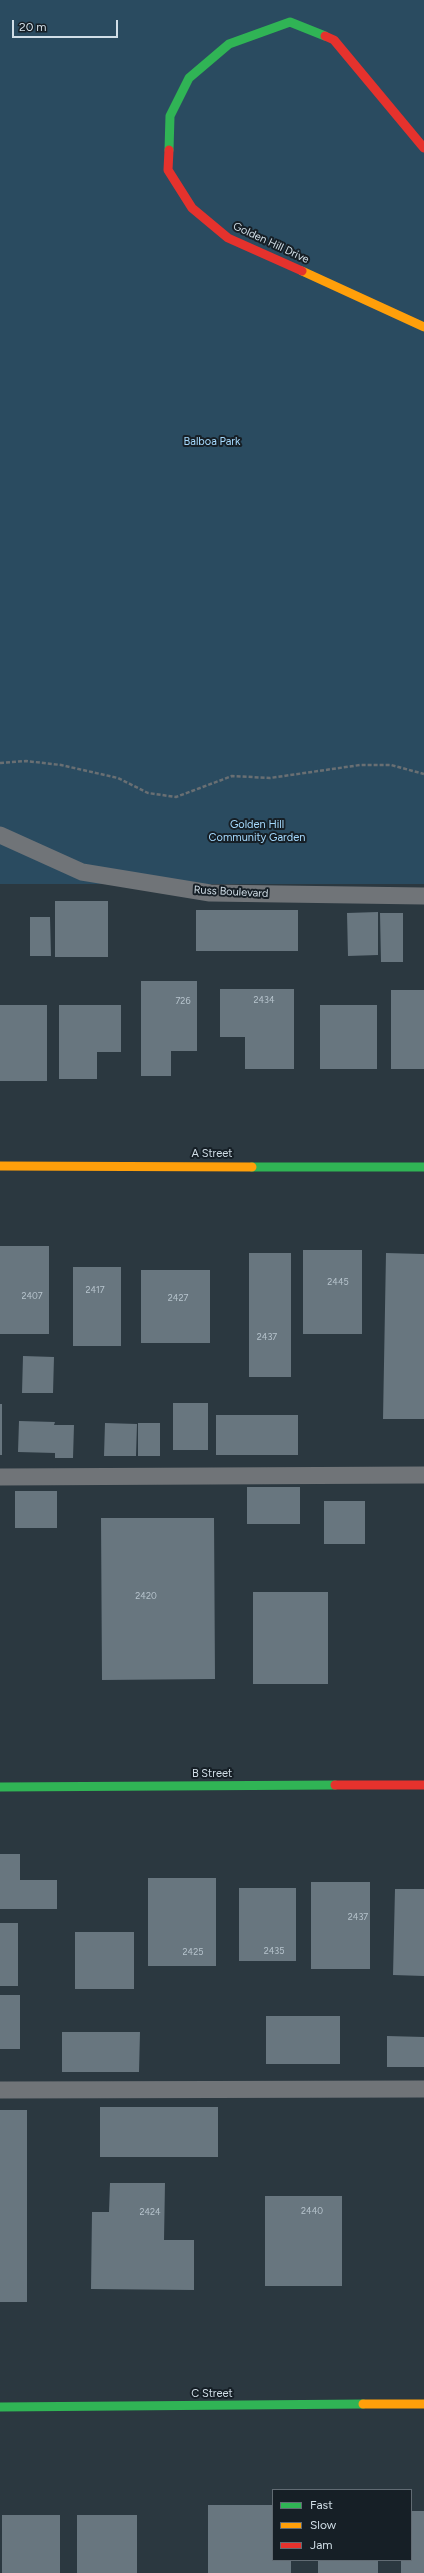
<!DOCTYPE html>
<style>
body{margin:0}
#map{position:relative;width:424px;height:2573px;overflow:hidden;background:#2b3840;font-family:Figtree,sans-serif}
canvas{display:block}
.legend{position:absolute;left:272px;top:2489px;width:140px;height:72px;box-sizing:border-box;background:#161f26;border:1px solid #616b73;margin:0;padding:5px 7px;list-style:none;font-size:12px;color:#d1dee7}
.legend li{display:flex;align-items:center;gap:8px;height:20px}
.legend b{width:20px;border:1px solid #616b73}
.scale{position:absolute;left:12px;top:20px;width:106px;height:18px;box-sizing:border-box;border:2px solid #d1dee7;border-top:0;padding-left:5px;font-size:12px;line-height:14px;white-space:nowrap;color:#d1dee7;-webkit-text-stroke:3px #161f26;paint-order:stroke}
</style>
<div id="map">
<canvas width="424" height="2573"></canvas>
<ul class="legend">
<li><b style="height:5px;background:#30b455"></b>Fast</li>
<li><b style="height:5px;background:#ff9f0a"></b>Slow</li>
<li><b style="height:5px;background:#e5322d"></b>Jam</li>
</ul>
<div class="scale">20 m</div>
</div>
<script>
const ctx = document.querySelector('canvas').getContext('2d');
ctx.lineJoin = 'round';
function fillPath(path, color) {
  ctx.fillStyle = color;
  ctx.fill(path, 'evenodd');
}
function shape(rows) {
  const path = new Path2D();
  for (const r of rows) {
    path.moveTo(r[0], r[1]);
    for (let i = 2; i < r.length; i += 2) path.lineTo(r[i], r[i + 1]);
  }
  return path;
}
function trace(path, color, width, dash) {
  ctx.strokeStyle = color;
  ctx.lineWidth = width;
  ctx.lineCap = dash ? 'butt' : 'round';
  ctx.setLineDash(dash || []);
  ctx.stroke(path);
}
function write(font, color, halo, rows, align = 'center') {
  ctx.font = font + ' Figtree,sans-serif';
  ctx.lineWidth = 4;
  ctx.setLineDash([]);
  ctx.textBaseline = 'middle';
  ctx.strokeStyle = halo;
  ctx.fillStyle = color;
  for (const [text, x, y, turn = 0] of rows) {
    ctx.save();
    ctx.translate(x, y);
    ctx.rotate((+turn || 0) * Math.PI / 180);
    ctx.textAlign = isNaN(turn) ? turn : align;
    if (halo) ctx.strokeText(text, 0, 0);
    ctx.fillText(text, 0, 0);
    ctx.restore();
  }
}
fillPath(shape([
 [0,0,424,0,424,884,0,884]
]), '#2a4b60');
fillPath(shape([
 [55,901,108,901,108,957,55,957],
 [196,910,298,910,298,951,196,951],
 [378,912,378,955,348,956,347,913],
 [380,913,403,913,403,962,381,962],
 [30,917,50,917,51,956,30,956],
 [141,981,197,981,197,1051,171,1051,171,1076,141,1076],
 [220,989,294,989,294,1069,245,1069,245,1037,220,1037],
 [391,990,424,990,424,1069,391,1069],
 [0,1005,47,1005,47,1081,0,1081],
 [59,1005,121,1005,121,1052,97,1052,97,1079,59,1079],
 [320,1005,377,1005,377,1069,320,1069],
 [0,1246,49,1246,49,1334,0,1334],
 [303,1250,362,1250,362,1334,303,1334],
 [249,1253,291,1253,291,1377,249,1377],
 [386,1253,424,1254,424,1419,383,1419],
 [73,1267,121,1267,121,1346,73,1346],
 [141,1270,210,1270,210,1343,141,1343],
 [23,1356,54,1357,53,1393,22,1393],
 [173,1403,208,1403,208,1450,173,1450],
 [0,1404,2,1404,2,1455,0,1455],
 [216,1415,298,1415,298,1455,216,1455],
 [19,1421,55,1422,54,1425,74,1425,73,1458,55,1458,55,1453,18,1452],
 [105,1423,137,1424,136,1456,104,1456],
 [138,1423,160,1423,160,1456,138,1456],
 [247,1487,300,1487,300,1524,247,1524],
 [15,1491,57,1491,57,1528,15,1528],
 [324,1501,365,1501,365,1544,324,1544],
 [101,1518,214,1518,215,1679,102,1680],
 [253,1592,328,1592,328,1684,253,1684],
 [0,1854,20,1854,20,1880,57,1880,57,1909,0,1909],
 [148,1878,216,1878,216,1966,148,1966],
 [311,1882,370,1882,370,1969,311,1969],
 [239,1888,296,1888,296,1961,239,1961],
 [395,1889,424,1889,424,1976,393,1975],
 [0,1923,18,1923,18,1986,0,1986],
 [75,1932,134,1932,134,1989,75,1989],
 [0,1995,20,1995,20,2049,0,2049],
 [266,2016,340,2016,340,2064,266,2064],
 [62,2032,140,2032,139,2072,62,2072],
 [387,2036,424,2037,424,2067,387,2067],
 [100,2107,218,2107,218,2157,100,2157],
 [0,2110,27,2110,27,2302,0,2302],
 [110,2183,165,2183,164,2240,194,2240,194,2290,91,2289,92,2212,109,2212],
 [265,2196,342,2196,342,2286,265,2286],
 [208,2505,273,2505,273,2560,291,2560,291,2573,208,2573],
 [411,2511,424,2511,424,2573,401,2573,401,2560,411,2560],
 [2,2515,60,2515,60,2573,2,2573],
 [77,2515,137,2515,137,2573,77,2573],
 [318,2560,378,2560,378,2573,318,2573]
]), '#68767f');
trace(shape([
 [0,763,26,761,61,765,118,778,148,793,176,797,232,776,270,778,360,765,391,765,424,774]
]), '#696f73', 2.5, [4, 2]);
trace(shape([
 [0,835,82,872,210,893,424,896],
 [0,1477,424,1475],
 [0,2090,424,2089]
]), '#707478', 17);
trace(shape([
 [169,150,170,116,189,78,229,44,290,22,325,36],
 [252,1167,424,1167],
 [0,1787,335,1785],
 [0,2407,363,2404]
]), '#30b455', 9);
trace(shape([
 [302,271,424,327],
 [0,1166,252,1167],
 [363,2404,424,2404]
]), '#ff9f0a', 9);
trace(shape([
 [325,36,334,40,424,148],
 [169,150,168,170,192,208,228,238,302,271],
 [335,1785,424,1785]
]), '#e5322d', 9);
write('9px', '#b7c4cd', null, [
 ["2434",264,1000],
 ["726",183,1001],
 ["2445",338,1282],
 ["2417",95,1290],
 ["2407",32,1296],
 ["2427",178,1298],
 ["2437",267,1337],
 ["2420",146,1596],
 ["2437",358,1917],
 ["2435",274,1951],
 ["2425",193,1952],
 ["2440",312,2211],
 ["2424",150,2212]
]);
write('11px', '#d1dee7', '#161f26', [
 ["Golden Hill Drive",271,243,25],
 ["Russ Boulevard",231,892,3],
 ["A Street",212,1154],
 ["B Street",212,1774],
 ["C Street",212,2394]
]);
write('11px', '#a5d9fd', '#161f26', [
 ["Balboa Park",212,442],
 ["Golden Hill",257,825],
 ["Community Garden",257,838]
]);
</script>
